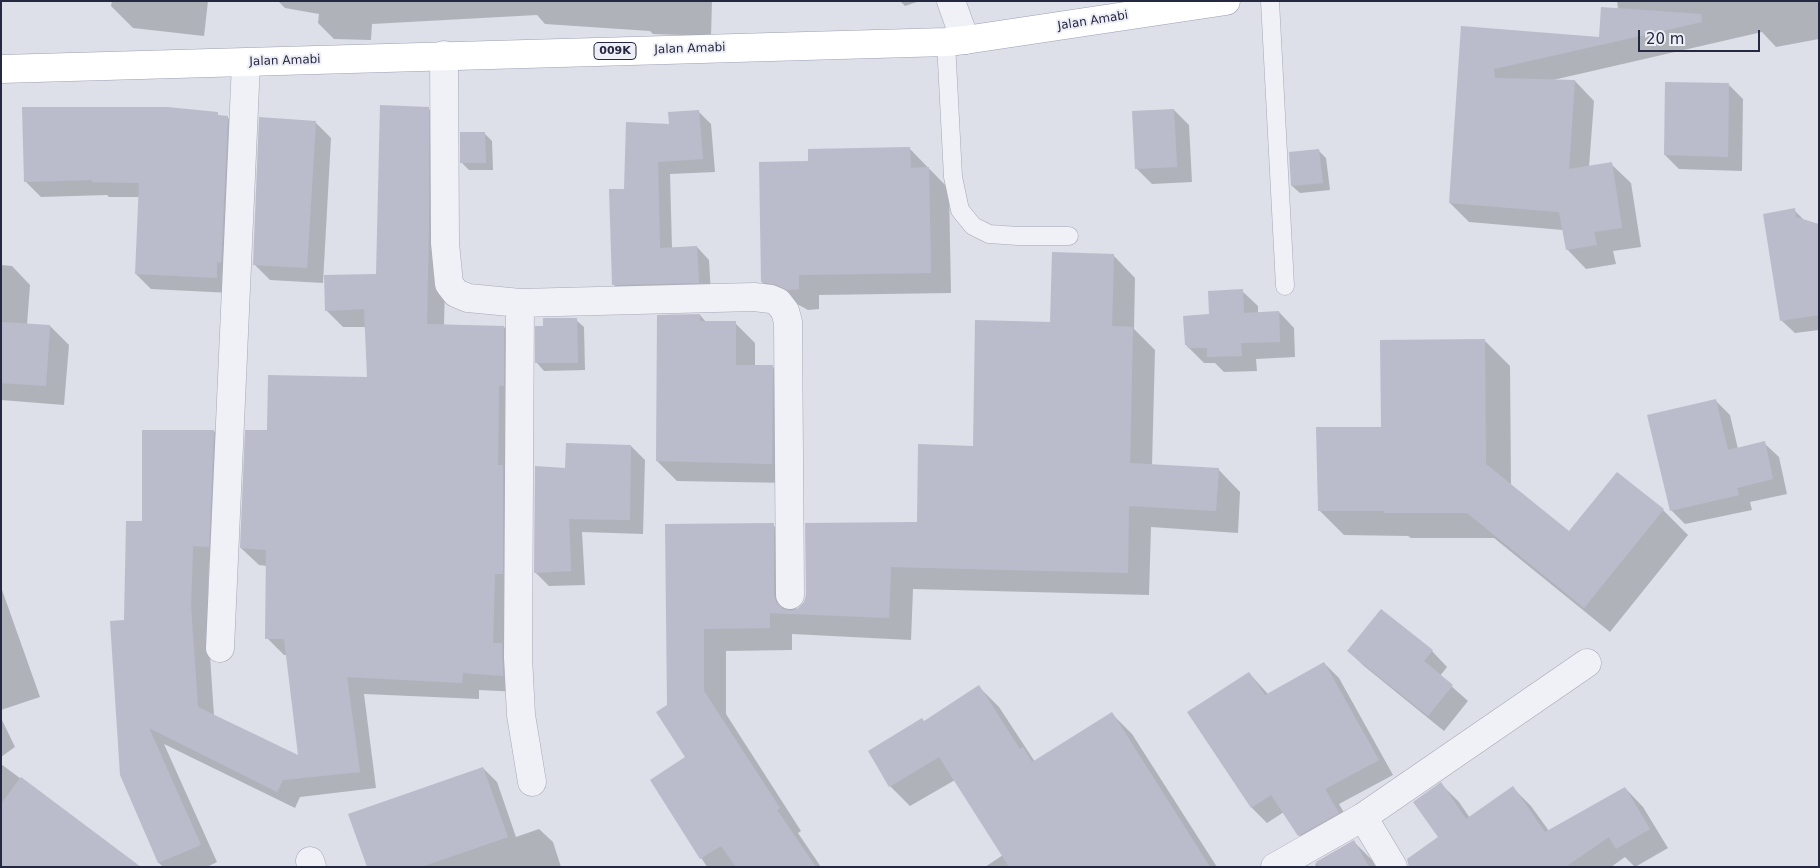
<!DOCTYPE html>
<style>
body{margin:0}
#map{position:relative;width:1820px;height:868px;overflow:hidden;background:#dddfe9;font-family:"DejaVu Sans",sans-serif}
canvas{display:block}
.frame{position:absolute;inset:0;border:2px solid #252841;pointer-events:none}
.scale{position:absolute;left:1638px;top:30px;width:122px;height:22px;box-sizing:border-box;border:2px solid #252841;border-top:0;padding-left:6px;font-size:15px;line-height:18px;white-space:nowrap;color:#252841;-webkit-text-stroke:4px #edeef6;paint-order:stroke}
</style>
<div id="map">
<canvas width="1820" height="868"></canvas>
<div class="frame"></div>
<div class="scale">20 m</div>
</div>
<script>
const ctx = document.querySelector('canvas').getContext('2d');
ctx.lineJoin = 'round';
function fillPath(path, color) {
  ctx.fillStyle = color;
  ctx.fill(path, 'evenodd');
}
function shape(rows) {
  const path = new Path2D();
  for (const r of rows) {
    path.moveTo(r[0], r[1]);
    for (let i = 2; i < r.length; i += 2) path.lineTo(r[i], r[i + 1]);
  }
  return path;
}
function trace(path, color, width, dash) {
  ctx.strokeStyle = color;
  ctx.lineWidth = width;
  ctx.lineCap = dash ? 'butt' : 'round';
  ctx.setLineDash(dash || []);
  ctx.stroke(path);
}
function write(font, color, halo, rows, align = 'center') {
  ctx.font = font + ' "DejaVu Sans",sans-serif';
  ctx.lineWidth = 4;
  ctx.setLineDash([]);
  ctx.textBaseline = 'middle';
  ctx.strokeStyle = halo;
  ctx.fillStyle = color;
  for (const [text, x, y, turn = 0] of rows) {
    ctx.save();
    ctx.translate(x, y);
    ctx.rotate((+turn || 0) * Math.PI / 180);
    ctx.textAlign = isNaN(turn) ? turn : align;
    if (halo) ctx.strokeText(text, 0, 0);
    ctx.fillText(text, 0, 0);
    ctx.restore();
  }
}
fillPath(shape([
 [112,1,208,1,204,36,133,28,111,6],
 [278,1,712,1,711,36,653,34,650,31,545,24,537,15,372,24,371,40,334,39,318,23,319,14,285,8],
 [900,1,920,1,905,6],
 [1617,1,1819,1,1819,39,1776,47,1762,32,1553,80,1575,81,1594,101,1589,167,1611,164,1631,183,1641,247,1613,251,1616,264,1586,269,1567,249,1563,230,1469,222,1450,203,1463,28,1600,39,1618,9],
 [1729,85,1743,99,1742,171,1679,169,1665,155],
 [428,108,445,126,446,241,444,326,504,327,521,344,520,692,479,690,479,699,364,694,376,788,300,797,295,808,164,744,217,862,207,867,163,867,159,863,121,775,125,621,144,523,214,431,231,448,226,563,209,562,208,625,214,716,300,757,287,655,284,655,267,638,267,566,259,565,241,548,269,431,368,378,366,327,343,327,326,310,377,276],
 [1174,110,1189,125,1192,182,1152,184,1136,168],
 [698,111,711,124,715,172,670,174,672,248,697,247,709,260,711,295,626,297,613,284,625,190,670,125],
 [217,114,220,116,227,117,243,132,231,293,151,289,136,274,139,197,109,197,107,195,41,197,25,181],
 [315,122,331,138,323,283,270,280,254,264],
 [484,133,492,141,493,170,469,170,461,162],
 [910,149,949,189,951,293,819,295,819,309,808,310,799,305,783,302,762,282,809,162],
 [1318,150,1326,158,1330,190,1300,193,1292,186],
 [1794,210,1806,222,1819,225,1819,330,1795,333,1782,321],
 [1113,255,1135,278,1134,329,1155,350,1152,466,1218,469,1240,492,1238,533,1151,527,1149,595,913,589,911,640,792,634,792,650,726,651,726,714,801,831,798,833,821,867,707,867,652,780,687,757,668,706,666,526,773,525,795,547,796,610,919,523,974,447,1051,323],
 [1,265,12,266,30,285,27,325,50,326,69,345,64,405,1,400],
 [1242,291,1258,306,1258,313,1279,312,1294,328,1295,357,1256,359,1257,371,1224,372,1215,363,1204,363,1186,345,1210,316],
 [700,315,706,322,735,323,755,343,755,366,772,366,792,386,791,483,677,481,657,461],
 [576,320,584,327,585,370,544,371,537,363],
 [1485,341,1510,366,1511,485,1569,532,1618,474,1663,510,1688,535,1610,632,1494,538,1411,538,1408,536,1344,535,1319,510,1383,428],
 [1716,401,1730,415,1738,449,1764,443,1779,457,1787,494,1750,502,1752,510,1685,524,1671,510],
 [631,446,645,460,643,534,582,532,585,585,549,586,535,572,566,469],
 [1,587,40,697,1,710],
 [1348,651,1432,651,1447,667,1440,676,1468,701,1444,731,1364,666],
 [1324,663,1339,678,1393,775,1339,804,1353,828,1314,850,1299,835,1284,812,1267,823,1252,808,1249,673,1268,694],
 [979,687,999,707,1035,762,1112,714,1132,734,1217,867,985,867,1003,855,955,780,910,806,890,786,924,722],
 [1,718,15,747,1,757],
 [1,764,139,867,1,867],
 [483,768,497,782,516,837,539,829,553,842,561,867,368,867],
 [1441,784,1459,802,1470,818,1513,788,1531,806,1549,831,1625,788,1643,807,1668,848,1635,867,1625,857,1611,867,1410,867,1440,838],
 [1354,842,1372,860,1376,867,1317,867,1315,864]
]), '#0003');
fillPath(shape([
 [1601,7,1701,14,1702,22,1494,69,1495,78,1575,80,1569,169,1612,162,1622,228,1594,232,1597,245,1566,250,1559,212,1449,203,1461,26,1599,37],
 [1665,82,1729,83,1728,157,1664,155],
 [380,105,429,107,429,223,427,324,504,326,504,386,499,386,498,465,503,465,503,574,495,574,493,643,502,643,503,676,463,673,462,683,347,677,360,772,283,780,277,792,149,728,201,845,158,863,120,775,110,621,124,620,126,521,142,521,142,430,214,430,209,547,193,546,191,607,198,707,298,755,284,639,265,639,266,550,240,548,245,430,267,430,268,375,367,377,364,309,325,311,324,275,376,274],
 [22,107,167,107,218,112,218,115,228,116,221,263,217,262,217,278,135,274,139,183,92,182,92,180,24,182],
 [1174,109,1177,167,1135,169,1132,111],
 [699,110,703,159,658,162,660,248,697,246,699,283,612,285,609,189,624,189,626,122,669,124,668,112],
 [259,117,316,121,307,268,253,265],
 [460,132,485,132,486,163,460,163],
 [910,147,911,168,929,167,931,273,799,275,799,289,787,290,777,285,761,282,759,162,808,161,808,149],
 [1319,149,1323,183,1291,186,1289,152],
 [1795,208,1796,217,1819,224,1819,315,1780,321,1763,214],
 [1052,252,1114,254,1112,326,1133,327,1130,463,1219,468,1216,511,1129,506,1128,573,891,567,889,618,770,613,770,628,704,629,704,691,780,808,777,810,816,867,736,867,721,846,700,859,650,780,685,757,656,712,667,705,665,524,774,523,774,595,776,602,783,609,791,611,798,608,804,602,806,595,805,523,917,522,918,444,973,446,975,320,1050,322],
 [1243,289,1244,313,1279,311,1280,342,1241,343,1242,356,1207,357,1207,348,1188,348,1187,345,1185,345,1183,316,1209,314,1208,291],
 [700,314,700,321,736,321,736,365,773,365,772,464,656,461,657,315],
 [543,318,577,318,578,363,535,363,535,326,543,326],
 [1,322,50,325,46,386,1,383],
 [1485,339,1486,464,1569,531,1617,472,1664,509,1584,608,1467,513,1384,513,1384,511,1318,511,1316,427,1381,427,1380,340],
 [1716,399,1728,450,1765,441,1773,479,1737,488,1739,495,1670,511,1647,415],
 [566,443,631,445,630,520,569,519,571,571,534,573,535,466,565,468],
 [1381,609,1433,650,1424,661,1453,685,1428,716,1347,651],
 [1324,662,1379,760,1325,789,1339,813,1298,836,1271,795,1251,808,1187,712,1249,672,1265,695],
 [979,685,1020,749,1023,747,1032,762,1112,712,1210,867,1009,867,939,757,889,787,868,751,922,718,924,721],
 [483,767,508,837,421,867,367,867,348,814],
 [21,777,141,867,1,867,1,804],
 [1441,782,1466,819,1513,786,1545,832,1625,787,1650,829,1616,849,1609,837,1568,865,1569,867,1409,867,1407,859,1438,837,1413,802],
 [1354,840,1369,867,1319,867,1316,862]
]), '#babccc');
const lane = shape([
 [1270,1,1285,286],
 [946,42,953,177,960,210,973,226,989,234,1018,236,1069,236]
]);
const street = shape([
 [951,1,965,40],
 [444,55,445,243,449,284,456,293,468,298,520,303,518,657,521,715,532,782],
 [520,303,754,297,771,299,778,302,785,311,788,322,790,595],
 [220,648,246,63],
 [1363,817,1393,867],
 [310,861,312,867],
 [1275,867,1363,817,1587,663]
]);
const primary = shape([
 [1,69,946,42,965,40,1226,1]
]);
trace(lane, '#a6a8b7', 19);
trace(street, '#a6a8b7', 29);
trace(primary, '#9b9fb5', 29);
trace(lane, '#f0f1f6', 18);
trace(street, '#f0f1f6', 28);
trace(primary, '#fff', 28);
for (const [x, y, w] of [
 [615,51,42]
]) {
  const box = new Path2D();
  box.roundRect(x - w / 2, y - 8.5, w, 17, 4);
  ctx.fillStyle = '#edeef6';
  ctx.fill(box);
  trace(box, '#252841', 1);
}
write('bold 11px', '#252841', null, [
 ["009K",615,51]
]);
write('12px', '#252841', '#edeef6', [
 ["Jalan Amabi",1093,21,-9],
 ["Jalan Amabi",690,49,-2],
 ["Jalan Amabi",285,61,-2]
]);
</script>
